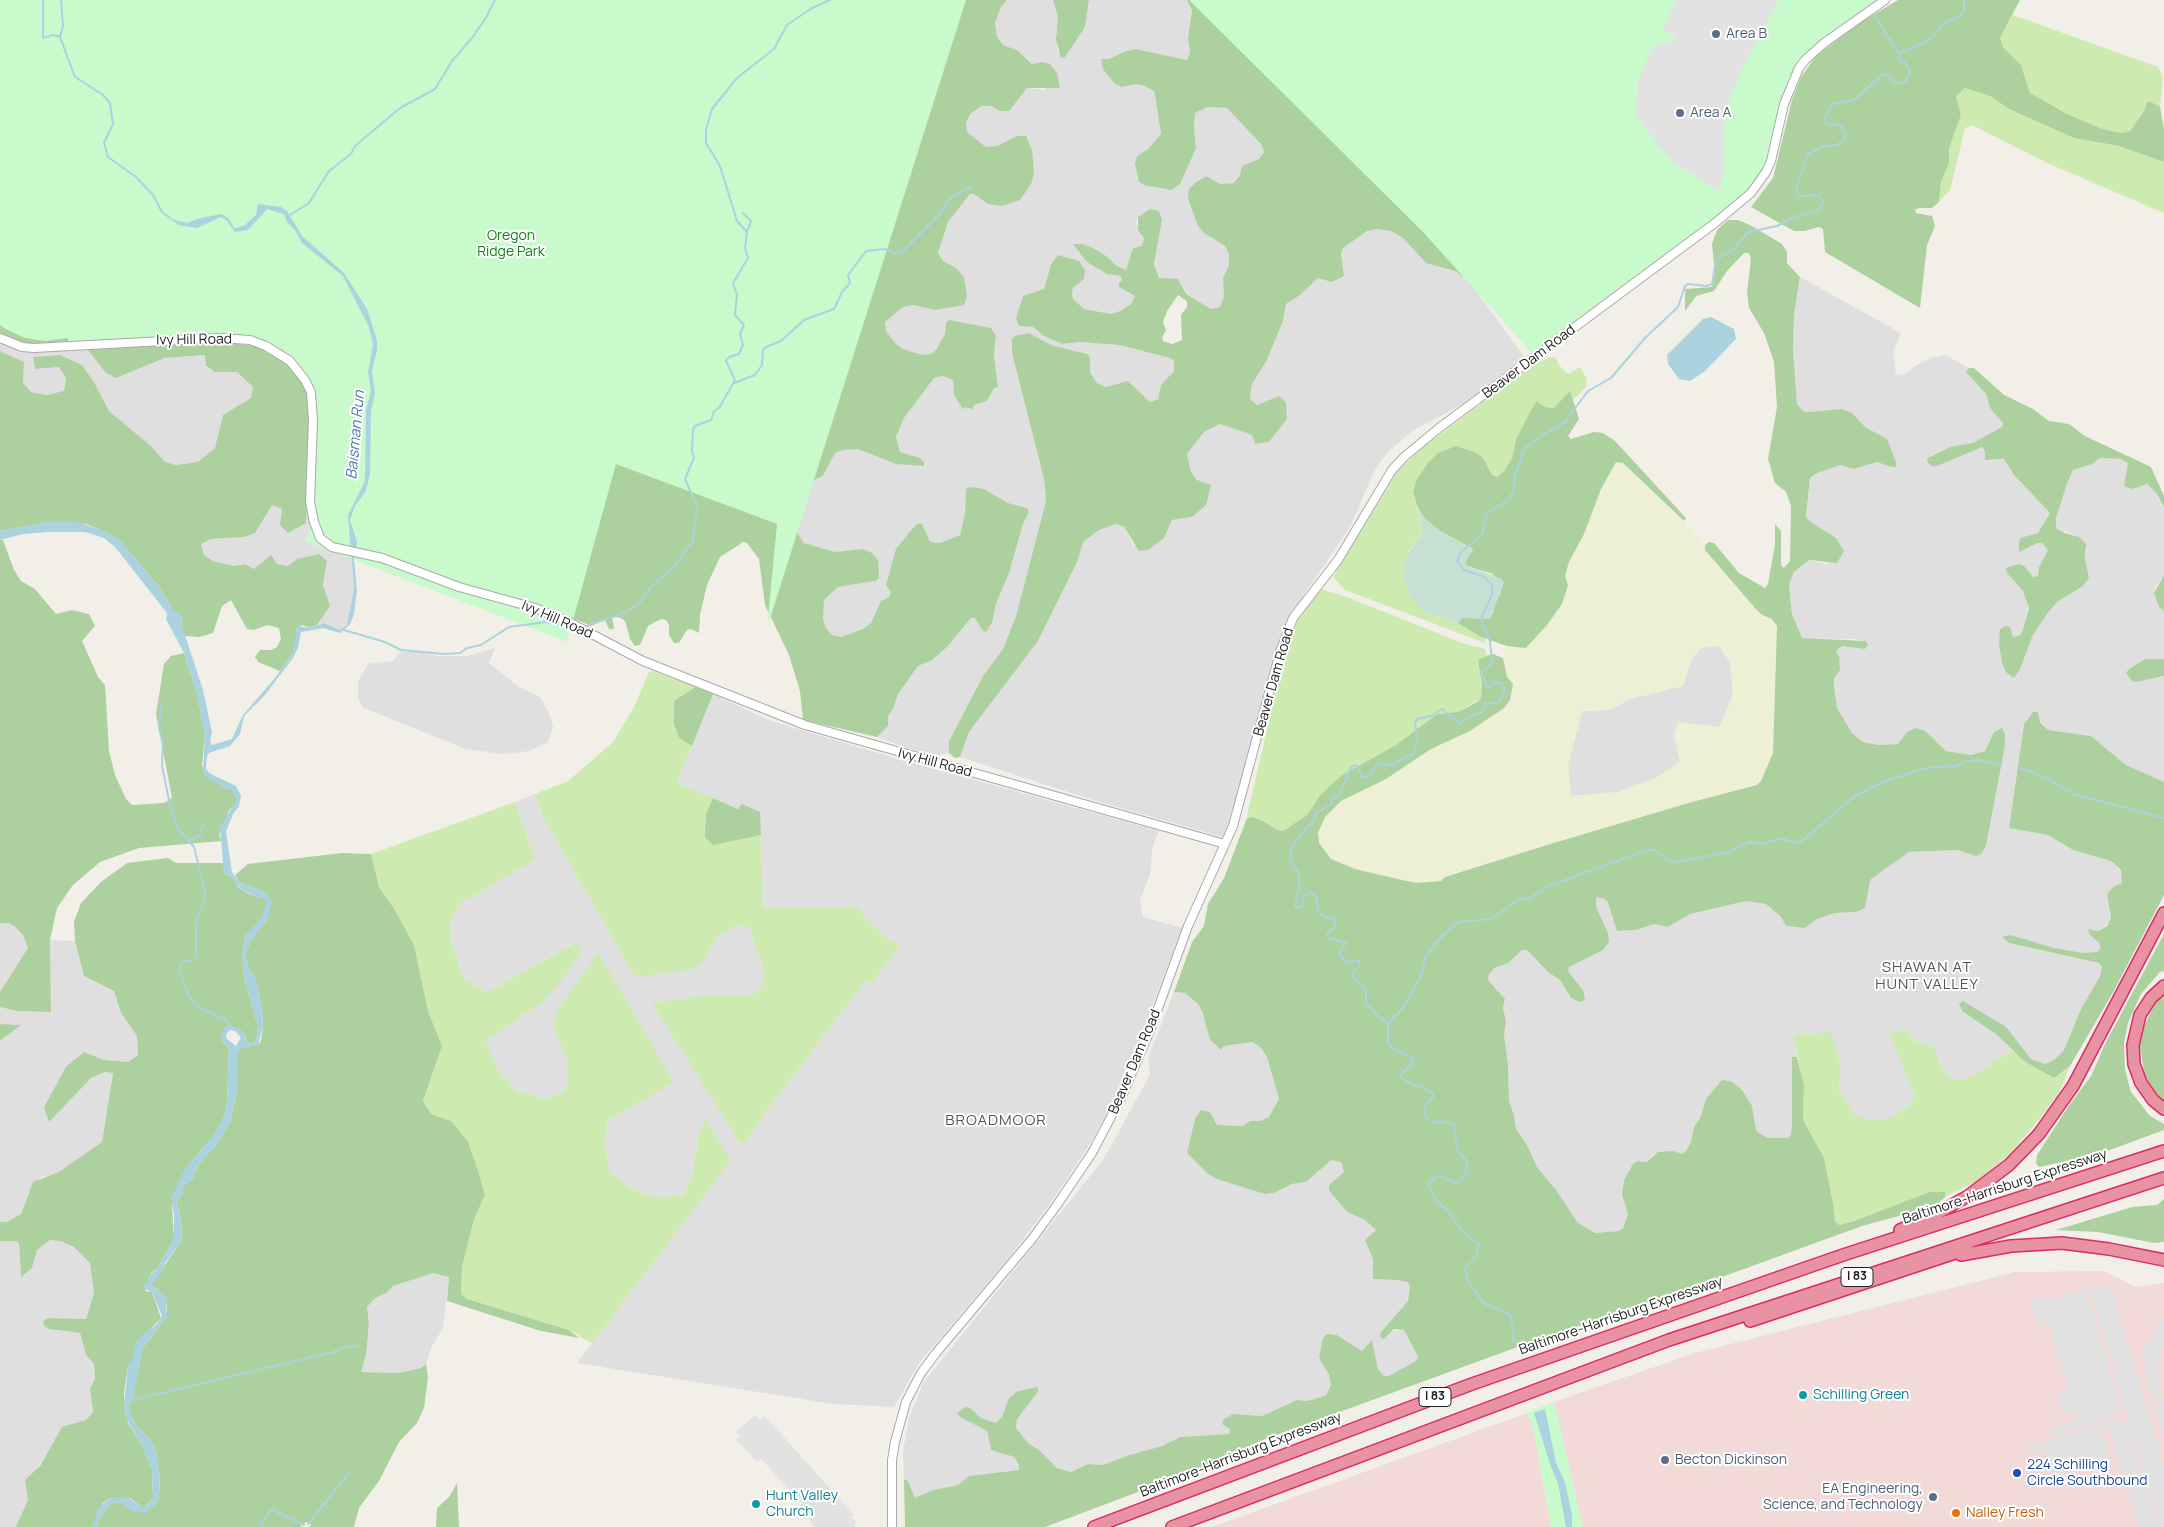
<!DOCTYPE html>
<style>
body{margin:0}
canvas{display:block;background:#f2efe9}
</style>
<canvas width="2164" height="1527"></canvas>
<script>
const ctx = document.querySelector('canvas').getContext('2d');
ctx.lineJoin = 'round';
function fillPath(path, color) {
  ctx.fillStyle = color;
  ctx.fill(path, 'evenodd');
}
function shape(rows) {
  const path = new Path2D();
  for (const r of rows) {
    path.moveTo(r[0], r[1]);
    for (let i = 2; i < r.length; i += 2) path.lineTo(r[i], r[i + 1]);
  }
  return path;
}
function trace(path, color, width, dash) {
  ctx.strokeStyle = color;
  ctx.lineWidth = width;
  ctx.lineCap = dash ? 'butt' : 'round';
  ctx.setLineDash(dash || []);
  ctx.stroke(path);
}
function write(font, color, halo, rows, align = 'center') {
  ctx.font = font + ' Manrope,sans-serif';
  ctx.lineWidth = 4;
  ctx.setLineDash([]);
  ctx.textBaseline = 'middle';
  ctx.strokeStyle = halo;
  ctx.fillStyle = color;
  for (const [text, x, y, turn = 0] of rows) {
    ctx.save();
    ctx.translate(x, y);
    ctx.rotate((+turn || 0) * Math.PI / 180);
    ctx.textAlign = isNaN(turn) ? turn : align;
    if (halo) ctx.strokeText(text, 0, 0);
    ctx.fillText(text, 0, 0);
    ctx.restore();
  }
}
fillPath(shape([
 [1007,0,1053,0,1058,16,1056,40,1058,54,1085,27,1089,0,1187,0,1192,10,1188,38,1190,52,1187,60,1136,49,1126,51,1109,59,1101,59,1122,87,1136,84,1145,86,1154,91,1155,95,1161,134,1148,149,1137,156,1139,182,1147,186,1166,190,1196,148,1194,127,1195,113,1208,107,1227,108,1261,144,1264,152,1259,159,1242,166,1240,175,1234,183,1220,184,1204,233,1225,246,1229,254,1229,265,1223,278,1224,297,1220,307,1211,309,1194,301,1186,294,1178,279,1159,279,1154,264,1162,220,1150,209,1138,217,1136,222,1144,238,1142,246,1133,249,1126,270,1117,266,1106,256,1083,244,1074,245,1107,274,1120,276,1135,296,1131,304,1120,311,1110,314,1084,309,1073,299,1072,293,1073,288,1084,279,1051,264,1044,289,1019,326,1033,327,1044,336,1062,344,1080,342,1119,345,1170,358,1174,361,1174,371,1161,385,1158,399,1150,402,1128,381,1106,387,1097,383,1090,372,1090,357,1087,354,1051,345,1029,333,1012,353,1044,479,1046,501,1016,616,1003,649,983,676,949,741,949,753,932,757,877,737,888,726,888,716,893,709,898,694,918,666,932,660,947,647,971,618,975,618,982,630,986,631,992,623,996,604,1009,573,1023,524,1029,512,1027,508,1008,503,984,489,966,489,965,513,960,535,940,543,935,543,930,541,922,524,889,597,881,601,871,623,863,629,841,637,832,635,826,628,823,619,824,600,838,587,875,581,863,549,835,552,804,543,789,521,801,486,823,476,835,453,843,450,858,449,896,464,920,458,900,452,896,437,904,418,934,378,943,376,953,380,954,395,963,409,964,407,987,401,994,388,998,386,994,356,996,336,946,323,945,334,936,350,931,354,923,355,903,349,895,343,886,331,885,322,903,307,913,305,935,310,956,268,943,261,938,253,948,222,970,194,974,194,988,204,1031,161,1017,136,997,146,986,147,967,132,966,123,970,114,982,106,991,106,1000,111,1027,88,1046,90,1041,62,1033,64,1017,50,1003,45,997,37,995,23,1001,7],
 [1377,229,1391,231,1403,238,1426,263,1455,271,1469,281,1525,358,1467,402,1412,431,1387,453,1375,470,1350,527,1287,620,1272,660,1232,815,1223,837,1093,800,960,757,969,732,1038,641,1078,560,1083,542,1099,530,1116,524,1124,527,1133,545,1164,538,1172,520,1192,517,1197,480,1191,472,1187,454,1204,432,1220,424,1252,435,1255,444,1269,442,1287,419,1286,402,1279,396,1257,405,1250,399,1252,384,1267,360,1283,321,1286,304,1300,295,1319,277,1344,276,1341,253,1343,248,1367,231],
 [1800,277,1901,333,1893,351,1896,374,1904,375,1915,366,1931,358,1945,355,1969,368,1967,372,1986,394,1990,408,2003,423,2002,427,1986,438,1973,444,1950,447,1927,458,1937,466,1982,446,1990,461,2004,459,2008,462,2014,475,2050,513,2038,533,2020,538,2019,543,2020,551,2037,543,2042,543,2049,550,2039,567,2038,576,2033,578,2024,566,2007,573,2023,591,2029,603,2021,635,2013,637,2020,669,2033,635,2047,614,2057,602,2083,586,2089,578,2085,559,2087,549,2079,537,2056,528,2056,518,2067,484,2073,470,2092,464,2100,458,2120,459,2129,463,2133,489,2147,484,2157,494,2164,508,2164,575,2155,588,2159,607,2164,611,2164,659,2145,659,2136,682,2164,676,2164,782,2126,765,2091,736,2048,730,2033,712,2024,724,2009,828,2048,835,2073,850,2111,861,2123,874,2122,884,2113,887,2107,894,2111,918,2109,922,2098,931,2088,930,2089,934,2100,944,2100,949,2097,952,2083,953,2053,948,2011,935,2009,943,2099,963,2102,967,2100,976,2081,1009,2064,1050,2054,1060,2045,1064,2031,1059,2005,1027,1963,1012,1996,1034,2012,1050,1965,1080,1953,1080,1941,1066,1935,1047,1917,1042,1905,1029,1890,1034,1915,1095,1908,1106,1889,1118,1867,1120,1854,1113,1839,1090,1841,1069,1793,1035,1797,1057,1793,1057,1792,1123,1791,1134,1788,1138,1768,1138,1759,1133,1756,1130,1752,1106,1706,1099,1700,1118,1694,1127,1691,1142,1686,1151,1682,1154,1673,1151,1654,1154,1648,1162,1638,1161,1624,1180,1622,1195,1628,1214,1623,1228,1619,1231,1595,1233,1578,1223,1556,1190,1537,1167,1527,1145,1516,1129,1514,1115,1509,1101,1508,1064,1504,1035,1506,1021,1503,1008,1505,999,1489,980,1488,976,1494,968,1508,963,1522,950,1527,950,1548,972,1560,980,1571,998,1583,990,1568,971,1569,967,1603,950,1609,942,1608,933,1596,907,1595,897,1605,899,1608,903,1617,931,1636,930,1654,924,1668,927,1690,914,1746,901,1766,904,1781,917,1786,926,1805,928,1817,919,1835,913,1856,912,1870,880,1909,852,1957,850,1976,856,1986,846,2005,735,1994,732,1985,751,1971,755,1946,751,1925,732,1907,732,1898,744,1878,745,1863,742,1852,733,1837,708,1834,678,1840,670,1836,653,1838,649,1842,646,1865,649,1868,645,1865,641,1856,639,1802,638,1792,614,1789,585,1794,572,1809,560,1828,564,1836,538,1808,520,1806,516,1810,478,1817,473,1840,464,1854,469,1877,462,1891,467,1887,440,1865,427,1852,413,1842,409,1808,412,1803,411,1797,404,1793,350,1794,314],
 [0,332,6,337,250,335,288,353,308,378,317,403,351,557,354,588,349,622,345,628,340,630,324,623,317,625,329,606,323,585,327,561,297,559,288,566,277,564,254,569,245,564,234,566,213,561,204,555,201,544,211,539,244,537,272,505,282,509,288,533,255,346,87,349,106,373,116,378,166,358,206,355,206,367,215,372,237,372,253,387,252,398,223,415,216,448,198,462,176,465,165,462,151,446,109,411,94,382,82,365,60,355,33,357,35,369,60,367,66,378,64,392,47,395,31,392,23,383,24,362,0,351],
 [1719,646,1730,662,1733,695,1720,727,1674,735,1680,761,1658,777,1618,793,1571,796,1568,765,1582,711,1610,710,1630,699,1683,686,1691,660,1701,648],
 [495,648,489,663,519,687,540,697,550,715,553,727,548,742,530,751,503,754,465,749,364,708,358,699,358,682,368,664,393,661,400,652,413,651,439,656,467,656],
 [713,694,771,721,885,755,1159,831,1153,845,1150,874,1140,901,1143,917,1182,928,1122,1087,1088,1147,1052,1201,1008,1259,919,1363,894,1407,833,1404,577,1363,730,1160,705,1119,699,1134,692,1175,683,1195,657,1198,630,1188,611,1173,604,1145,608,1120,553,1027,567,1059,568,1083,562,1093,545,1098,517,1092,498,1070,485,1040,540,1004,576,941,488,992,465,979,461,974,450,936,450,921,461,903,535,860,515,802,535,794,542,816,634,975,704,960,717,937,738,925,749,928,764,970,762,986,751,996,706,995,653,1003,739,1142,744,1145,760,1120,865,981,871,982,900,946,885,937,865,919,857,907,763,908,760,812,739,809,677,783],
 [0,923,9,923,14,926,23,935,28,948,0,992],
 [50,940,75,941,84,976,114,991,121,1013,137,1036,138,1055,129,1062,104,1060,84,1052,49,1121,91,1078,105,1072,113,1073,102,1142,59,1173,41,1177,27,1195,21,1214,6,1222,0,1222,0,1041,21,1025,0,1024,0,1007,17,1011,51,1012],
 [1174,992,1185,993,1197,1003,1202,1011,1210,1040,1221,1050,1224,1046,1253,1042,1261,1048,1267,1056,1279,1100,1269,1117,1260,1121,1250,1121,1242,1126,1217,1125,1210,1112,1195,1119,1187,1153,1208,1174,1217,1179,1274,1193,1292,1184,1306,1182,1331,1159,1341,1162,1344,1172,1329,1185,1347,1212,1365,1220,1376,1230,1365,1241,1373,1259,1373,1279,1397,1280,1407,1282,1410,1286,1408,1301,1381,1332,1404,1330,1418,1357,1416,1362,1389,1376,1384,1376,1378,1369,1372,1340,1362,1351,1337,1335,1319,1358,1329,1376,1331,1385,1326,1395,1321,1397,1307,1401,1297,1400,1262,1416,1233,1414,1229,1434,1180,1437,1162,1446,1126,1456,1103,1465,1088,1464,1071,1472,1057,1468,1040,1451,1028,1443,1016,1428,1017,1419,1038,1392,1009,1398,1002,1417,994,1423,981,1418,970,1408,960,1417,987,1431,991,1450,1014,1457,1019,1465,1019,1470,969,1476,958,1485,933,1490,915,1498,908,1481,904,1479,903,1451,909,1419,923,1383,1103,1160,1150,1075,1148,1058],
 [50,1240,60,1241,74,1247,90,1263,94,1293,86,1319,49,1318,49,1329,80,1333,86,1355,94,1364,95,1379,90,1388,93,1412,86,1420,76,1424,47,1453,34,1474,25,1480,28,1500,16,1527,0,1527,0,1241,15,1241,19,1243,21,1277,32,1268,36,1250],
 [433,1273,449,1277,443,1328,431,1348,426,1364,421,1368,399,1373,360,1372,366,1355,369,1325,367,1307,375,1298,386,1293,393,1286]
]), '#e0dfdf');
fillPath(shape([
 [2105,1271,2135,1287,2164,1283,2164,1527,1583,1527,1553,1402,1695,1353,2015,1272],
 [1527,1413,1533,1426,1551,1527,1212,1527]
]), '#f2dad9');
fillPath(shape([
 [1616,462,1623,463,1684,522,1705,545,1705,550,1762,615,1772,619,1777,626,1773,753,1761,781,1757,785,1692,802,1547,845,1445,876,1441,881,1417,883,1402,880,1355,869,1331,859,1319,843,1318,833,1325,817,1341,801,1386,779,1431,749,1470,731,1504,708,1507,677,1503,658,1507,646,1526,648,1565,576,1569,562,1584,534,1601,489],
 [1719,646,1730,662,1733,695,1720,727,1678,722,1674,735,1680,761,1658,777,1618,792,1571,796,1568,765,1582,711,1610,710,1630,699,1683,686,1691,660,1701,648]
]), '#eef0d5');
fillPath(shape([
 [2013,15,2158,67,2163,77,2160,107,2151,102,2147,102,2144,111,2130,131,2121,133,2102,129,2051,107,2030,93,2021,65,2003,47,2000,38],
 [1965,88,1990,96,2009,109,2074,138,2119,146,2164,162,2164,213,2045,162,1972,125,1965,128,1950,190,1939,202,1941,182,1949,163,1949,148,1961,115,1956,96],
 [1551,357,1556,358,1559,365,1568,374,1580,367,1587,379,1586,387,1573,400,1570,392,1554,408,1545,407,1537,401,1516,439,1512,458,1504,471,1497,477,1492,475,1483,458,1413,492,1423,532,1408,552,1424,611,1458,623,1485,639,1485,643,1345,590,1333,577,1397,472,1422,448,1463,417,1536,363],
 [1321,589,1344,596,1465,644,1485,649,1486,656,1478,661,1482,685,1481,698,1458,712,1437,714,1396,745,1342,775,1321,794,1307,815,1283,831,1278,830,1261,820,1252,817,1247,818,1248,811,1285,653,1298,620],
 [653,671,695,687,674,701,674,726,679,738,692,746,677,783,713,798,706,814,729,841,761,835,763,908,858,907,866,919,885,937,900,946,871,983,865,981,760,1120,744,1145,739,1142,652,1003,706,995,751,996,762,986,764,970,749,928,738,925,717,937,704,960,694,968,641,977,634,975,542,816,535,794,568,781,613,742,634,707,649,672],
 [515,802,535,860,461,903,450,921,450,936,461,974,465,979,488,992,577,941,580,952,563,979,540,1004,486,1040,498,1070,517,1092,545,1098,562,1093,568,1083,567,1059,553,1027,557,1011,598,952,674,1082,608,1120,604,1145,611,1173,630,1188,657,1198,683,1195,692,1175,699,1134,705,1119,731,1160,592,1343,569,1330,467,1299,461,1294,462,1267,474,1219,485,1195,480,1177,451,1121,431,1114,423,1101,442,1046,428,1011,414,945,395,910,379,887,371,854],
 [1905,1029,1917,1042,1935,1047,1941,1066,1953,1080,1965,1080,2012,1050,2024,1061,2054,1078,2070,1066,2059,1093,2040,1118,2010,1154,1978,1180,1945,1197,1945,1192,1839,1225,1835,1221,1833,1203,1824,1158,1803,1120,1804,1085,1793,1035,1832,1032,1841,1069,1839,1090,1854,1113,1867,1120,1889,1118,1908,1106,1915,1095,1889,1034]
]), '#cdebb0');
fillPath(shape([
 [0,0,1007,0,1001,7,995,23,997,37,1003,45,1017,50,1032,64,1041,62,1050,64,1057,73,1060,88,1027,88,1009,111,1000,111,991,106,982,106,970,114,966,123,967,132,986,147,997,146,1017,136,1026,136,1032,150,1034,174,1031,184,1020,200,1002,206,988,204,974,194,970,194,948,222,938,253,943,261,956,268,964,277,967,296,964,305,935,310,913,305,903,307,885,322,886,331,895,343,903,349,923,355,931,354,936,350,945,334,946,323,949,320,991,328,996,336,994,356,998,387,994,388,987,401,974,405,973,409,964,407,963,410,954,395,953,380,943,376,934,378,904,418,896,437,900,452,920,458,924,462,924,466,896,464,858,449,843,450,835,453,823,476,801,486,789,521,804,543,835,552,863,549,872,553,878,560,879,578,875,581,838,587,824,600,823,619,826,628,832,635,841,637,863,629,871,623,881,601,889,597,891,592,886,585,896,549,914,527,917,524,922,524,930,541,935,543,940,543,960,535,965,513,966,489,970,487,984,489,1008,503,1027,508,1029,512,1023,524,1009,573,996,604,992,623,986,632,982,630,975,618,971,618,947,647,932,660,918,666,898,694,893,709,888,716,888,726,877,737,803,720,800,691,789,655,765,605,759,559,747,543,743,542,720,557,707,585,700,615,699,633,691,629,687,630,679,643,674,643,669,635,669,625,666,620,661,619,648,626,640,645,635,646,630,639,625,621,621,618,612,616,614,629,609,629,605,620,591,626,533,601,317,403,308,378,288,353,250,335,170,334,25,344,5,337,0,332],
 [1053,0,1089,0,1085,27,1065,57,1061,58,1056,40,1058,16],
 [1187,0,1330,0,1469,281,1455,271,1426,263,1403,238,1391,231,1377,229,1367,231,1343,248,1341,253,1344,276,1332,282,1318,278,1300,295,1286,304,1283,321,1267,360,1252,384,1250,399,1257,405,1279,396,1286,402,1287,419,1272,438,1269,442,1255,444,1252,435,1220,424,1204,432,1187,454,1191,472,1197,480,1211,485,1206,505,1192,517,1172,520,1164,538,1148,550,1139,551,1124,527,1116,524,1099,530,1083,542,1078,560,1038,641,969,732,960,757,955,758,949,753,949,741,983,676,1003,649,1016,616,1046,501,1044,479,1012,353,1012,339,1015,336,1029,333,1051,345,1087,354,1090,357,1090,372,1097,383,1106,387,1128,381,1150,402,1158,399,1161,385,1174,371,1174,361,1170,358,1119,345,1080,342,1062,344,1044,336,1033,327,1019,326,1016,318,1023,296,1044,289,1051,264,1058,255,1079,261,1085,270,1084,279,1073,288,1072,293,1073,299,1084,309,1111,314,1120,311,1131,304,1135,296,1119,287,1119,283,1122,280,1120,276,1107,274,1087,262,1073,244,1083,244,1093,248,1106,256,1117,266,1126,270,1133,248,1142,246,1144,238,1138,230,1138,217,1150,209,1159,211,1162,220,1154,264,1159,278,1178,279,1186,294,1211,309,1220,307,1224,297,1223,278,1229,265,1229,254,1225,246,1204,233,1198,226,1188,199,1189,189,1195,183,1206,176,1220,184,1234,183,1240,175,1242,166,1259,159,1264,152,1261,144,1227,108,1208,107,1195,113,1194,127,1196,148,1180,184,1171,190,1147,186,1139,182,1135,164,1137,156,1148,149,1161,134,1155,95,1154,91,1145,86,1136,84,1122,87,1114,83,1103,69,1101,59,1109,59,1126,51,1136,49,1187,60,1190,52,1188,38,1192,10],
 [1178,295,1187,301,1187,307,1181,315,1182,340,1172,344,1163,341,1162,337,1166,331,1163,322,1167,311],
 [1898,0,2020,0,2000,38,2003,47,2021,65,2030,93,2065,113,2102,129,2121,133,2130,131,2144,111,2147,102,2151,102,2160,107,2164,129,2164,162,2119,146,2074,138,2009,109,1990,96,1965,88,1956,96,1961,115,1949,148,1949,163,1941,182,1939,202,1932,208,1919,208,1915,210,1916,213,1932,216,1935,226,1927,245,1920,308,1825,252,1823,229,1819,227,1804,231,1794,231,1751,207,1773,178,1792,100,1801,77,1816,56,1861,22],
 [1728,220,1738,220,1750,225,1782,244,1787,252,1787,263,1800,277,1794,314,1793,350,1797,404,1803,411,1808,412,1842,409,1852,413,1865,427,1887,439,1896,462,1896,467,1891,467,1877,462,1854,469,1840,465,1817,473,1810,478,1806,516,1808,520,1836,538,1844,551,1837,563,1809,560,1794,572,1789,585,1792,614,1802,638,1866,641,1868,645,1865,649,1842,646,1838,649,1836,653,1839,656,1840,670,1834,678,1834,684,1837,708,1852,733,1863,742,1878,745,1898,744,1907,732,1916,728,1925,731,1946,751,1971,755,1985,751,1994,732,2002,728,2005,735,2005,745,1986,846,1981,854,1976,856,1957,850,1909,852,1870,880,1865,908,1856,912,1835,913,1817,919,1805,928,1786,926,1781,917,1766,904,1746,901,1690,914,1668,927,1654,924,1636,930,1617,931,1608,903,1605,899,1596,897,1596,907,1608,933,1609,942,1603,950,1569,967,1568,971,1583,990,1585,1000,1580,1002,1571,998,1560,980,1548,972,1527,950,1522,950,1508,963,1494,968,1488,976,1489,981,1505,999,1503,1008,1506,1021,1504,1035,1508,1064,1509,1101,1514,1115,1516,1129,1527,1145,1537,1167,1556,1190,1578,1223,1595,1233,1619,1231,1623,1228,1628,1214,1622,1195,1624,1180,1633,1164,1638,1161,1647,1162,1658,1152,1673,1151,1682,1154,1686,1151,1691,1142,1694,1127,1700,1118,1706,1099,1722,1080,1731,1081,1742,1090,1752,1106,1756,1130,1759,1133,1768,1138,1788,1138,1791,1134,1792,1123,1792,1057,1797,1057,1804,1085,1803,1120,1824,1158,1833,1203,1835,1221,1839,1225,1854,1221,1930,1192,1945,1192,1945,1197,1935,1206,1862,1226,1700,1285,1523,1345,1263,1440,1170,1480,1045,1527,905,1527,904,1479,908,1481,915,1498,933,1490,958,1485,969,1476,1019,1470,1019,1465,1014,1457,991,1450,987,1431,960,1417,957,1413,965,1407,970,1408,981,1418,995,1423,1002,1417,1009,1398,1018,1391,1038,1387,1038,1392,1017,1419,1016,1428,1028,1443,1040,1451,1057,1468,1071,1472,1088,1464,1103,1465,1126,1456,1162,1446,1180,1437,1229,1434,1230,1429,1222,1424,1224,1419,1233,1414,1262,1416,1297,1400,1307,1401,1321,1397,1326,1395,1331,1385,1329,1375,1319,1358,1323,1338,1327,1334,1337,1335,1362,1351,1372,1340,1378,1369,1384,1376,1389,1376,1416,1361,1418,1357,1404,1330,1394,1329,1384,1339,1380,1337,1381,1332,1408,1301,1410,1286,1407,1282,1397,1280,1373,1279,1373,1259,1365,1240,1376,1230,1365,1220,1347,1212,1329,1190,1329,1185,1344,1172,1341,1162,1331,1160,1306,1182,1292,1184,1274,1193,1265,1194,1217,1179,1208,1174,1187,1153,1195,1119,1201,1110,1210,1112,1217,1125,1242,1126,1250,1121,1260,1121,1269,1117,1279,1099,1267,1057,1261,1048,1253,1042,1224,1046,1221,1050,1210,1040,1202,1011,1197,1003,1185,993,1174,992,1192,942,1204,926,1208,904,1224,878,1247,818,1252,817,1261,820,1278,830,1283,831,1307,815,1321,794,1342,775,1396,745,1437,714,1458,712,1477,702,1481,698,1482,685,1478,660,1486,656,1493,654,1503,658,1507,677,1513,684,1510,700,1504,708,1470,731,1431,749,1386,779,1341,801,1325,817,1318,833,1319,843,1331,859,1355,869,1402,880,1417,883,1441,881,1445,877,1547,845,1692,802,1757,785,1761,781,1773,753,1777,626,1772,619,1762,615,1755,608,1705,550,1705,545,1709,542,1714,543,1739,573,1765,588,1768,584,1775,544,1775,524,1781,531,1781,565,1784,568,1790,561,1791,506,1786,492,1775,483,1768,459,1777,407,1774,362,1764,333,1749,308,1747,293,1751,258,1749,253,1744,253,1727,271,1714,291,1696,296,1685,311,1685,289,1712,287,1715,273,1712,244,1717,230],
 [217,342,255,346,282,361,295,371,305,389,312,416,306,523,288,533,280,525,282,509,272,505,255,533,244,537,211,539,201,544,204,555,213,561,234,566,245,564,254,569,271,555,277,564,288,566,297,559,319,554,327,561,323,585,330,606,317,625,310,628,302,625,296,630,297,639,293,653,280,671,258,662,255,657,260,650,271,650,277,647,281,639,279,628,267,625,254,630,247,629,231,600,222,606,213,633,199,637,185,636,181,623,182,617,173,610,160,588,119,540,103,531,86,524,49,522,0,531,0,351,24,362,23,383,31,392,47,395,64,391,66,378,59,367,35,369,33,357,60,355,82,365,94,382,109,411,151,446,165,462,176,465,198,462,215,448,223,415,251,398,253,387,237,372,215,372,206,366,205,355,165,358,116,378,106,373,87,349],
 [1969,368,1974,368,2004,395,2033,409,2049,421,2069,424,2085,436,2151,467,2164,496,2164,507,2157,494,2147,484,2133,489,2124,486,2128,463,2120,459,2100,458,2092,464,2073,470,2067,484,2056,518,2056,528,2065,533,2079,537,2086,544,2085,559,2089,578,2083,586,2057,602,2047,614,2033,635,2020,669,2014,678,2006,672,2002,663,1999,644,2000,629,2006,626,2010,627,2013,637,2021,635,2029,608,2023,591,2007,573,2006,568,2019,564,2024,566,2033,577,2038,576,2039,567,2048,550,2042,543,2037,543,2019,552,2019,543,2020,538,2038,533,2050,513,2014,475,2004,459,1985,460,1985,451,1982,447,1937,466,1932,466,1928,463,1927,458,1932,456,1950,447,1973,443,2002,427,2003,423,1990,408,1986,394,1966,372],
 [1570,391,1579,419,1568,436,1571,439,1594,432,1603,433,1615,441,1686,518,1684,521,1623,463,1616,462,1601,489,1584,534,1569,562,1565,576,1568,585,1562,604,1547,625,1526,648,1507,646,1481,637,1458,623,1462,618,1493,614,1494,605,1501,592,1493,574,1467,566,1465,562,1473,549,1440,531,1425,519,1417,506,1413,492,1417,479,1428,463,1438,453,1456,446,1475,452,1483,458,1492,475,1497,477,1504,471,1512,458,1516,439,1534,405,1537,401,1545,407,1554,408],
 [0,540,3,540,14,570,21,581,35,589,56,614,72,610,89,614,95,626,82,641,98,677,105,685,109,751,115,775,126,799,132,805,164,803,172,798,156,714,164,664,171,656,184,653,197,694,205,735,202,766,222,786,233,790,237,799,236,804,229,810,219,835,222,841,139,848,100,862,73,885,57,908,50,940,51,1012,17,1011,0,1007,0,992,28,948,23,935,14,926,9,923,0,923],
 [2164,575,2164,611,2159,607,2154,593],
 [2145,659,2164,659,2164,676,2136,682,2132,681,2126,673,2129,669],
 [695,687,713,694,692,746,679,738,674,725,674,701],
 [2033,712,2038,712,2040,722,2048,730,2091,736,2126,765,2164,782,2164,895,2111,996,2070,1066,2054,1078,2024,1061,1996,1034,1963,1012,1959,1004,1963,1001,2006,1027,2031,1059,2045,1064,2054,1060,2064,1050,2081,1009,2100,976,2102,967,2099,963,2009,943,2002,937,2011,935,2054,948,2083,953,2097,952,2100,949,2100,944,2089,934,2088,929,2098,931,2107,926,2111,918,2107,894,2113,887,2122,883,2121,870,2111,861,2073,850,2048,835,2009,828,2024,724],
 [713,798,738,809,742,804,760,812,761,835,713,845,705,838,706,814],
 [342,853,371,854,379,887,395,910,414,945,428,1011,442,1046,423,1101,431,1114,451,1121,468,1142,480,1177,485,1195,474,1219,462,1267,461,1294,467,1299,569,1330,579,1338,541,1331,447,1301,449,1277,433,1273,393,1286,386,1293,375,1298,367,1307,369,1324,366,1355,361,1372,399,1373,421,1368,426,1364,428,1377,424,1408,417,1423,399,1442,379,1481,359,1508,354,1527,310,1527,311,1524,306,1522,300,1527,98,1527,97,1522,111,1503,120,1502,132,1510,156,1503,159,1495,160,1477,156,1452,151,1441,135,1425,128,1407,133,1396,142,1349,167,1316,167,1305,159,1291,151,1285,180,1243,182,1236,180,1214,176,1202,183,1193,183,1186,192,1180,199,1164,216,1145,230,1122,237,1091,237,1050,260,1043,261,1040,263,1026,262,1007,255,977,248,967,245,953,253,937,267,920,267,893,239,882,235,875,248,864],
 [168,858,176,863,223,863,225,874,231,876,238,887,247,893,267,900,267,903,263,917,245,936,242,955,245,981,258,1026,256,1041,253,1044,247,1043,244,1033,229,1025,222,1041,229,1048,227,1102,224,1117,215,1134,191,1162,172,1205,174,1239,157,1269,151,1273,145,1291,152,1292,161,1318,136,1344,133,1359,128,1366,124,1393,125,1411,128,1423,141,1443,152,1470,153,1498,146,1506,142,1507,130,1498,110,1498,103,1503,92,1527,16,1527,28,1500,25,1480,40,1466,62,1427,86,1420,93,1412,90,1388,95,1379,94,1364,86,1355,80,1333,49,1329,44,1326,43,1321,49,1318,86,1319,94,1293,90,1263,74,1247,60,1241,50,1240,37,1250,32,1268,21,1277,19,1243,15,1241,0,1241,0,1222,6,1222,21,1214,33,1182,59,1172,102,1142,113,1073,105,1072,91,1078,49,1122,44,1107,66,1067,84,1052,104,1060,128,1062,138,1055,137,1036,121,1013,114,991,84,976,75,941,74,922,81,903,101,882,127,863],
 [2164,934,2164,971,2160,972,2141,994,2128,1023,2124,1043,2125,1070,2131,1092,2150,1116,2164,1124,2164,1130,2099,1154,2039,1167,2036,1163,2037,1155,2068,1107,2091,1076,2105,1044],
 [2164,994,2164,1101,2151,1087,2144,1072,2139,1038,2154,1005],
 [0,1024,21,1025,0,1041],
 [2164,1199,2164,1242,2154,1243,2098,1232,2056,1230,2132,1207,2157,1205],
 [457,1483,459,1527,436,1527,437,1508,449,1497]
]), '#add19e');
fillPath(shape([
 [1417,506,1425,519,1440,531,1473,550,1465,562,1467,566,1502,579,1504,583,1490,619,1462,618,1458,623,1424,611,1412,599,1404,580,1404,567,1409,552,1423,532]
]), '#c6e0d4');
fillPath(shape([
 [0,0,966,0,767,628,777,524,616,464,567,642,305,541,316,516,314,502,316,403,308,378,293,358,283,350,267,343,219,335,70,343,67,338,45,341,25,338,4,328,0,325],
 [1189,0,1875,0,1876,1,1822,40,1796,66,1789,77,1780,103,1767,160,1757,180,1748,189,1713,219,1533,354,1423,232],
 [1553,1402,1556,1408,1583,1527,1551,1527,1533,1426,1527,1413]
]), '#c8facc');
fillPath(shape([
 [1677,0,1779,0,1740,73,1725,111,1723,174,1718,191,1673,162,1635,116,1639,81,1651,48,1678,38,1662,29],
 [2109,1283,2164,1465,2164,1527,2161,1527,2090,1289],
 [2085,1289,2122,1410,2114,1412,2115,1417,2051,1437,2049,1429,2078,1420,2075,1411,2063,1414,2057,1394,2069,1390,2048,1321,2037,1324,2030,1302,2047,1297,2049,1300],
 [2164,1318,2164,1348,2156,1345,2161,1349,2161,1362,2155,1365,2164,1399,2164,1441,2154,1406,2160,1403,2158,1399,2152,1400,2142,1355,2144,1341,2149,1343,2156,1333,2152,1328],
 [755,1415,760,1420,765,1416,854,1515,851,1518,856,1521,854,1527,813,1527,814,1525,798,1507,802,1503,761,1459,757,1462,736,1440,740,1436,736,1432],
 [2120,1419,2122,1424,2128,1422,2159,1527,2139,1527,2109,1429,2102,1431,2111,1462,2053,1479,2044,1448,2028,1453,2027,1447]
]), '#e2e2e2');
fillPath(shape([
 [258,204,281,207,287,211,302,236,344,273,367,309,377,340,377,351,372,370,375,394,371,410,370,474,366,491,355,506,350,520,357,542,354,559,357,591,354,614,350,624,340,633,323,628,301,632,298,648,293,658,265,695,244,716,240,734,230,746,209,753,207,756,206,768,209,773,236,786,241,796,239,806,233,814,226,832,232,872,239,882,267,893,272,902,267,920,253,937,245,953,248,967,255,977,262,1007,263,1026,258,1045,237,1050,237,1091,230,1122,216,1145,199,1164,192,1180,183,1186,183,1193,176,1202,180,1214,182,1236,180,1243,165,1263,160,1274,151,1285,166,1297,167,1316,142,1349,134,1394,128,1407,135,1425,151,1441,156,1452,160,1477,159,1495,155,1505,145,1513,132,1511,120,1502,111,1503,97,1522,98,1527,92,1527,98,1509,110,1498,127,1497,142,1507,147,1506,153,1498,152,1470,141,1443,127,1420,124,1404,128,1366,133,1357,134,1347,139,1338,157,1324,162,1316,152,1292,143,1288,149,1276,157,1269,174,1239,174,1213,171,1199,179,1180,186,1168,215,1134,224,1117,227,1102,229,1048,222,1041,221,1035,226,1026,231,1026,243,1031,247,1043,253,1044,256,1041,258,1026,245,981,242,955,245,936,262,917,267,901,242,890,234,882,231,876,224,873,220,827,237,799,232,790,213,782,205,776,203,772,205,735,197,694,184,653,166,619,167,613,115,547,104,538,85,532,49,532,23,534,0,540,0,531,49,522,78,522,103,531,119,540,160,588,173,610,182,615,181,623,203,690,212,732,210,742,212,745,232,739,243,715,275,678,293,653,297,626,310,628,324,623,340,630,347,625,354,588,348,515,365,481,366,410,371,391,368,372,373,345,369,327,343,276,302,243,295,230,287,222,284,214,267,209,248,230,235,232,227,221,221,217,197,228,179,225,168,218,187,223,200,218,222,214,229,219,234,228,237,228,245,225,256,215],
 [230,1030,235,1031,241,1037,236,1046,227,1039,226,1035],
 [1711,317,1734,329,1736,339,1704,372,1690,381,1679,379,1668,364,1667,355,1703,319],
 [1545,1409,1556,1463,1565,1482,1572,1515,1572,1527,1566,1527,1558,1483,1550,1464,1534,1413]
]), '#aad3df');
trace(shape([
 [43,0,43,38,53,35,60,37,75,77,103,95,110,103,113,124,104,143,108,157,136,177,153,195,162,212,170,218],
 [1875,16,1899,54],
 [60,37,63,26,61,0],
 [290,215,309,203,329,171,351,154,355,146,400,108,435,89,452,61,472,38,487,16,495,0],
 [747,232,737,221,720,166,706,143,706,129,712,109,737,78,774,49,787,25,812,8,830,0],
 [734,383,755,375,762,365,763,350,766,347,781,341,804,320,834,309,842,292,850,283,848,275,866,251,885,249,894,253,902,252,939,215,950,198,973,186],
 [588,625,624,613,640,603,650,588,674,566,693,541,697,506,685,479,694,458,692,451,693,430,695,426,711,420,714,411,719,408,735,380,726,361,729,357,739,354,743,345,740,334,744,325,735,315,737,295,733,283,748,258,745,248,747,232,751,221,743,213],
 [344,630,385,642,401,650,444,654,460,653,467,648,481,645,509,627,546,622,572,628],
 [161,705,159,729,163,740,162,766,170,805,177,828,194,847,205,892,204,901,196,922,196,956,193,961,185,961,181,964,179,970,189,996,195,1005,226,1020,229,1026],
 [2020,768,2047,778,2073,794,2164,818],
 [190,840,200,835,203,824],
 [1388,1024,1403,1008,1422,974,1425,957,1443,935,1459,922,1491,919,1518,900,1529,898,1551,885,1648,850,1654,850,1670,861,1677,862,1729,852,1750,842,1762,844,1782,838,1794,843,1802,841,1855,796,1883,782,1925,768,1956,766,1963,762,1976,760,2001,765],
 [1514,1342,1511,1315,1483,1303,1467,1279,1465,1269,1476,1255,1479,1244,1464,1233,1449,1212,1435,1199,1428,1184,1436,1176,1441,1176,1456,1183,1460,1182,1465,1175,1468,1163,1458,1151,1456,1144,1455,1125,1450,1122,1435,1123,1426,1118,1424,1107,1433,1097,1433,1093,1402,1079,1401,1074,1412,1064,1412,1057,1393,1049,1388,1043,1388,1024,1377,1015,1366,1003,1366,989,1354,978,1353,973,1359,965,1359,960,1346,962,1339,954,1346,943,1328,938,1327,934,1335,927,1335,920,1321,915,1318,911,1316,896,1310,892,1303,896,1304,905,1299,908,1295,906,1300,881,1298,872,1290,859,1291,849,1305,829,1314,821,1316,813,1332,803,1332,799,1339,795,1351,767,1356,765,1362,777,1367,778,1377,764,1391,765,1414,754,1417,737,1415,724,1417,719,1431,716,1442,709,1460,724,1467,718,1482,712,1485,704,1498,703,1501,699,1505,689,1502,683,1496,682,1488,688,1482,675,1482,671,1490,666,1492,661,1490,641,1481,619,1492,595,1492,584,1482,576,1464,570,1457,561,1461,552,1482,535,1487,514,1509,499,1513,492,1515,476,1524,449,1544,434,1564,423,1588,391,1611,378,1645,338,1678,307,1685,286,1688,284,1707,286,1712,284,1716,260,1734,249,1748,232,1777,226,1797,216,1818,211,1823,203,1819,195,1799,196,1796,188,1808,154,1822,147,1837,145,1845,138,1846,134,1841,125,1826,124,1825,119,1830,107,1834,104,1854,100,1882,75,1886,74,1895,83,1905,83,1910,73,1906,63,1899,62,1900,53,1926,42,1934,36,1942,24,1961,15,1964,11,1964,0],
 [129,1401,333,1352,344,1347,357,1346],
 [308,1524,349,1473],
 [261,1527,271,1509,304,1525]
]), '#aad3df', 2);
const minor = shape([
 [0,338,22,347,34,348,219,338,250,340,266,346,290,361,305,380,311,392,313,421,310,502,314,522,320,538,332,547,382,558,459,587,535,608,567,621,643,661,805,725,1225,844],
 [892,1527,892,1460,895,1442,906,1402,921,1373,936,1353,1032,1239,1057,1205,1092,1153,1121,1098,1149,1033,1188,926,1233,826,1280,652,1293,618,1338,560,1392,470,1404,457,1439,428,1715,223,1751,193,1766,172,1771,161,1784,104,1799,68,1805,60,1824,43,1885,0]
]);
const highway = shape([
 [2164,986,2151,998,2140,1015,2133,1045,2134,1064,2141,1083,2153,1100,2164,1109],
 [1900,1230,1936,1214,1968,1196,2009,1165,2039,1134,2073,1086,2164,913],
 [1961,1255,2011,1246,2062,1243,2109,1249,2164,1260],
 [1750,1321,1967,1249],
 [1094,1527,1472,1384,1843,1255,2164,1151],
 [1172,1527,1669,1340,2164,1178]
]);
trace(minor, '#a9a9a9', 10);
trace(highway, '#dc2a67', 14);
trace(minor, '#fff', 8);
trace(highway, '#e892a2', 11);
for (const [x, y, r, color] of [
 [1716,34,5,"#5c6f8a"],
 [1680,113,5,"#5c6f8a"],
 [1803,1395,5,"#0f9aa8"],
 [1665,1460,5,"#5c6f8a"],
 [2017,1473,5,"#1a4fb4"],
 [1933,1497,5,"#5c6f8a"],
 [756,1504,5,"#0f9aa8"],
 [1956,1513,5,"#e8710a"]
]) {
  const dot = new Path2D();
  dot.arc(x, y, r, 0, 2 * Math.PI);
  ctx.fillStyle = color;
  ctx.fill(dot);
  trace(dot, '#fff', 2);
}
for (const [x, y, w] of [
 [1857,1277,32],
 [1435,1397,32]
]) {
  const box = new Path2D();
  box.roundRect(x - w / 2, y - 9.5, w, 19, 4);
  ctx.fillStyle = '#fff';
  ctx.fill(box);
  trace(box, '#222', 1);
}
write('bold 12px', '#222', null, [
 ["I 83",1857,1277],
 ["I 83",1435,1397]
]);
write('14px', '#4e5e75', '#fff', [
 ["Area B",1726,34],
 ["Area A",1690,113],
 ["Becton Dickinson",1675,1460],
 ["EA Engineering,",1923,1489,"right"],
 ["Science, and Technology",1923,1505,"right"]
], 'left');
write('14px', '#0c8416', '#fff', [
 ["Oregon",511,236],
 ["Ridge Park",511,252]
]);
write('14px', '#222', '#fff', [
 ["Ivy Hill Road",194,340,-1],
 ["Beaver Dam Road",1529,362,-37],
 ["Ivy Hill Road",557,620,23],
 ["Beaver Dam Road",1274,682,-74],
 ["Ivy Hill Road",935,763,15],
 ["Beaver Dam Road",1135,1062,-67],
 ["Baltimore-Harrisburg Expressway",2005,1187,-18],
 ["Baltimore-Harrisburg Expressway",1621,1316,-19],
 ["Baltimore-Harrisburg Expressway",1241,1455,-21]
]);
write('14px', '#0d838f', '#fff', [
 ["Schilling Green",1813,1395],
 ["Hunt Valley",766,1496],
 ["Church",766,1512]
], 'left');
write('14px', '#164399', '#fff', [
 ["224 Schilling",2027,1465],
 ["Circle Southbound",2027,1481]
], 'left');
write('14px', '#c56008', '#fff', [
 ["Nalley Fresh",1966,1513]
], 'left');
write('italic 15px', '#4a7aab', '#fff', [
 ["Baisman Run",356,435,-85]
]);
ctx.letterSpacing = '1px';
write('15px', '#555', '#fff', [
 ["SHAWAN AT",1927,968],
 ["HUNT VALLEY",1927,985],
 ["BROADMOOR",996,1121]
]);
ctx.letterSpacing = '0px';
</script>
